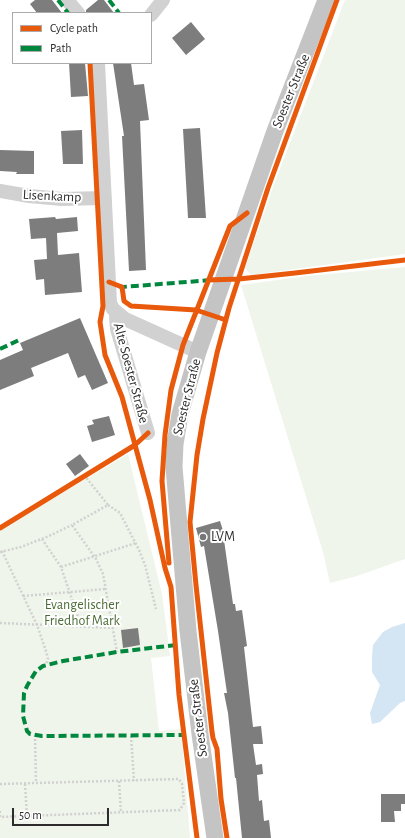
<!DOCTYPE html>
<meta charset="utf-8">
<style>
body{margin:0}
#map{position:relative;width:405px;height:838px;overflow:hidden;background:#fff;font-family:"Alegreya Sans",sans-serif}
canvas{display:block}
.legend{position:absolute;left:12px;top:12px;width:140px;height:52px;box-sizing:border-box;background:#fff;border:1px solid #ababab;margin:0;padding:5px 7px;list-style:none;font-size:12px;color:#2c2c2c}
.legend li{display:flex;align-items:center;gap:8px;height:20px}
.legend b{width:20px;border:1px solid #ababab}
.scale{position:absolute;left:12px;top:808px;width:97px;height:18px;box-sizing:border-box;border:2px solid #2c2c2c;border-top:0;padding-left:5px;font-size:12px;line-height:14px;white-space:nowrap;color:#2c2c2c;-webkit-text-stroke:3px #fff;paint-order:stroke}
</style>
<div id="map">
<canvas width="405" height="838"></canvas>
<ul class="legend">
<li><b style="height:5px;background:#e8590c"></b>Cycle path</li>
<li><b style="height:5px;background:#00873e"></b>Path</li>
</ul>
<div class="scale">50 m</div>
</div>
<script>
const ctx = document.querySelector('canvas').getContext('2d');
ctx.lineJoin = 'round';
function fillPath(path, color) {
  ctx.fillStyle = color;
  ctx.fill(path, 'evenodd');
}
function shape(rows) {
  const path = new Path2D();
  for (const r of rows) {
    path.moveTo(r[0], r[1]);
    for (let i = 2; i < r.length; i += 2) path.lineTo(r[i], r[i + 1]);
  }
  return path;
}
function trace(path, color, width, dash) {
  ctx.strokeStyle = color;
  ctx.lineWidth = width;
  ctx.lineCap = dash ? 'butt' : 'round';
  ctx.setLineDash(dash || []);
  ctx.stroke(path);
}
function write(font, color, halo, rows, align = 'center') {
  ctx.font = font + ' "Alegreya Sans",sans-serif';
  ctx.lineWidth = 4;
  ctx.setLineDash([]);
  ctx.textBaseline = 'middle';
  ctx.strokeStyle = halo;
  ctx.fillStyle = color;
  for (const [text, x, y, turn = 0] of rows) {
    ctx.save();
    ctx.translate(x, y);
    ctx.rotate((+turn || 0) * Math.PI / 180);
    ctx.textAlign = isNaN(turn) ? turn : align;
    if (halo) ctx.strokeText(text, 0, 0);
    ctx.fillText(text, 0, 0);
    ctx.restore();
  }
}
fillPath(shape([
 [345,0,405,0,405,254,251,275,245,268,273,187],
 [405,267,405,559,357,576,330,583,323,552,241,285,307,276],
 [128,454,162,594,170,656,151,658,159,731,181,729,190,838,0,838,0,530]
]), '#eff5ea');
fillPath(shape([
 [405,623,405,701,400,703,380,722,372,724,370,713,380,685,372,672,372,657,373,645,383,632,392,627]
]), '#d4e5f3');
fillPath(shape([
 [35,0,52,0,62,13,37,13,30,4],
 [98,0,104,0,114,13,86,13,86,10],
 [191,22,205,39,186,55,172,38],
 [69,63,85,63,88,96,71,97],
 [113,63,131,63,134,85,144,84,149,120,140,121,146,270,129,271,122,136,124,136],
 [200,128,206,218,188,218,183,129],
 [82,130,83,164,63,164,61,131],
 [0,150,34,151,34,174,16,174,17,172,0,171],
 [55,217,56,219,77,217,78,231,57,233,58,255,79,253,82,292,45,295,44,279,36,280,34,260,47,259,46,238,31,239,29,219],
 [80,318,108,383,92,390,85,375,78,378,68,353,31,368,34,376,0,390,0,360,23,350,20,343],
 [109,416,115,435,92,442,87,426,94,424,92,420],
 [80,454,89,466,75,476,66,464],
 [220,521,226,540,224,540,233,604,235,604,236,611,242,610,247,646,244,647,253,727,261,726,263,744,253,744,256,765,262,764,263,774,257,775,259,801,262,800,264,821,269,820,271,838,242,838,236,778,235,778,228,713,224,693,227,693,218,631,204,546,201,547,196,528],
 [138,628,140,645,123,648,121,630],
 [381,794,405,794,405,804,401,804,401,811,394,811,395,822,381,822]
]), '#7d7d7d');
trace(shape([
 [84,475,108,505,72,525,96,559,103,574,117,652],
 [108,505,120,513,139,550,145,565,156,609],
 [42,539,61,567,81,626],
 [2,551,37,625,46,651,48,659,46,665],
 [0,552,21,547,49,536,72,525],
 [61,567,136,543],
 [23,596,106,589],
 [0,623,113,628],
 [35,735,36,783],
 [131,736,134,781],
 [119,781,121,813],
 [0,784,179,779,182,784,184,803,180,810,0,817],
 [25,784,27,816],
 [0,811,0,817]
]), '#d1d1d1', 2.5, [2, 2]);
trace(shape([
 [67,0,78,13],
 [151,15,163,0],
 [98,63,110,303,113,309,125,319,198,352],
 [0,191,29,196,62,199,105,198],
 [118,314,116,317,117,329,148,433]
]), '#d1d1d1', 14);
trace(shape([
 [215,838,200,734,188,631,174,467,175,444,180,414,198,352,275,131,326,0]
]), '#c4c4c4', 17);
trace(shape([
 [58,0,68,13],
 [109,0,119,13],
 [119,286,122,287,212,280],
 [0,349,19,340],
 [176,645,117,652,63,661,43,666,36,671,27,686,24,693,23,716,27,731,30,734,42,736,184,735]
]), '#00873e', 4, [8, 4]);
trace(shape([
 [90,63,103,306,100,322,105,355,122,397,150,500,165,568,171,587,179,695,197,838],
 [208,280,239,279,295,273,405,260],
 [109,282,122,287,124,301,131,306,196,310,226,320],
 [0,528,135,445,148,433],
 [169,563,162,481,165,435,171,390,183,345,230,226,247,213],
 [227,838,221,799,217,749,213,738,212,732,196,585,190,522,197,455,203,419,217,353,229,308,268,188,337,0]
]), '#e8590c', 5);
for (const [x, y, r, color] of [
 [203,537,4,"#767676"]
]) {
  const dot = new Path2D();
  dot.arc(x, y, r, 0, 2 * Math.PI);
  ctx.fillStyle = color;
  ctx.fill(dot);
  trace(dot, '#fff', 1.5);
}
write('14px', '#2c2c2c', '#fff', [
 ["Soester Straße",291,91,-68],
 ["Lisenkamp",52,196,3],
 ["Alte Soester Straße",131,373,75],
 ["Soester Straße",187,397,-76],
 ["Soester Straße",198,718,-97]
]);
write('14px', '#2c2c2c', '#fff', [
 ["LVM",211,537]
], 'left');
write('14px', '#4c6c36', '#fff', [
 ["Evangelischer",82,605],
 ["Friedhof Mark",82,621]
]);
</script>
